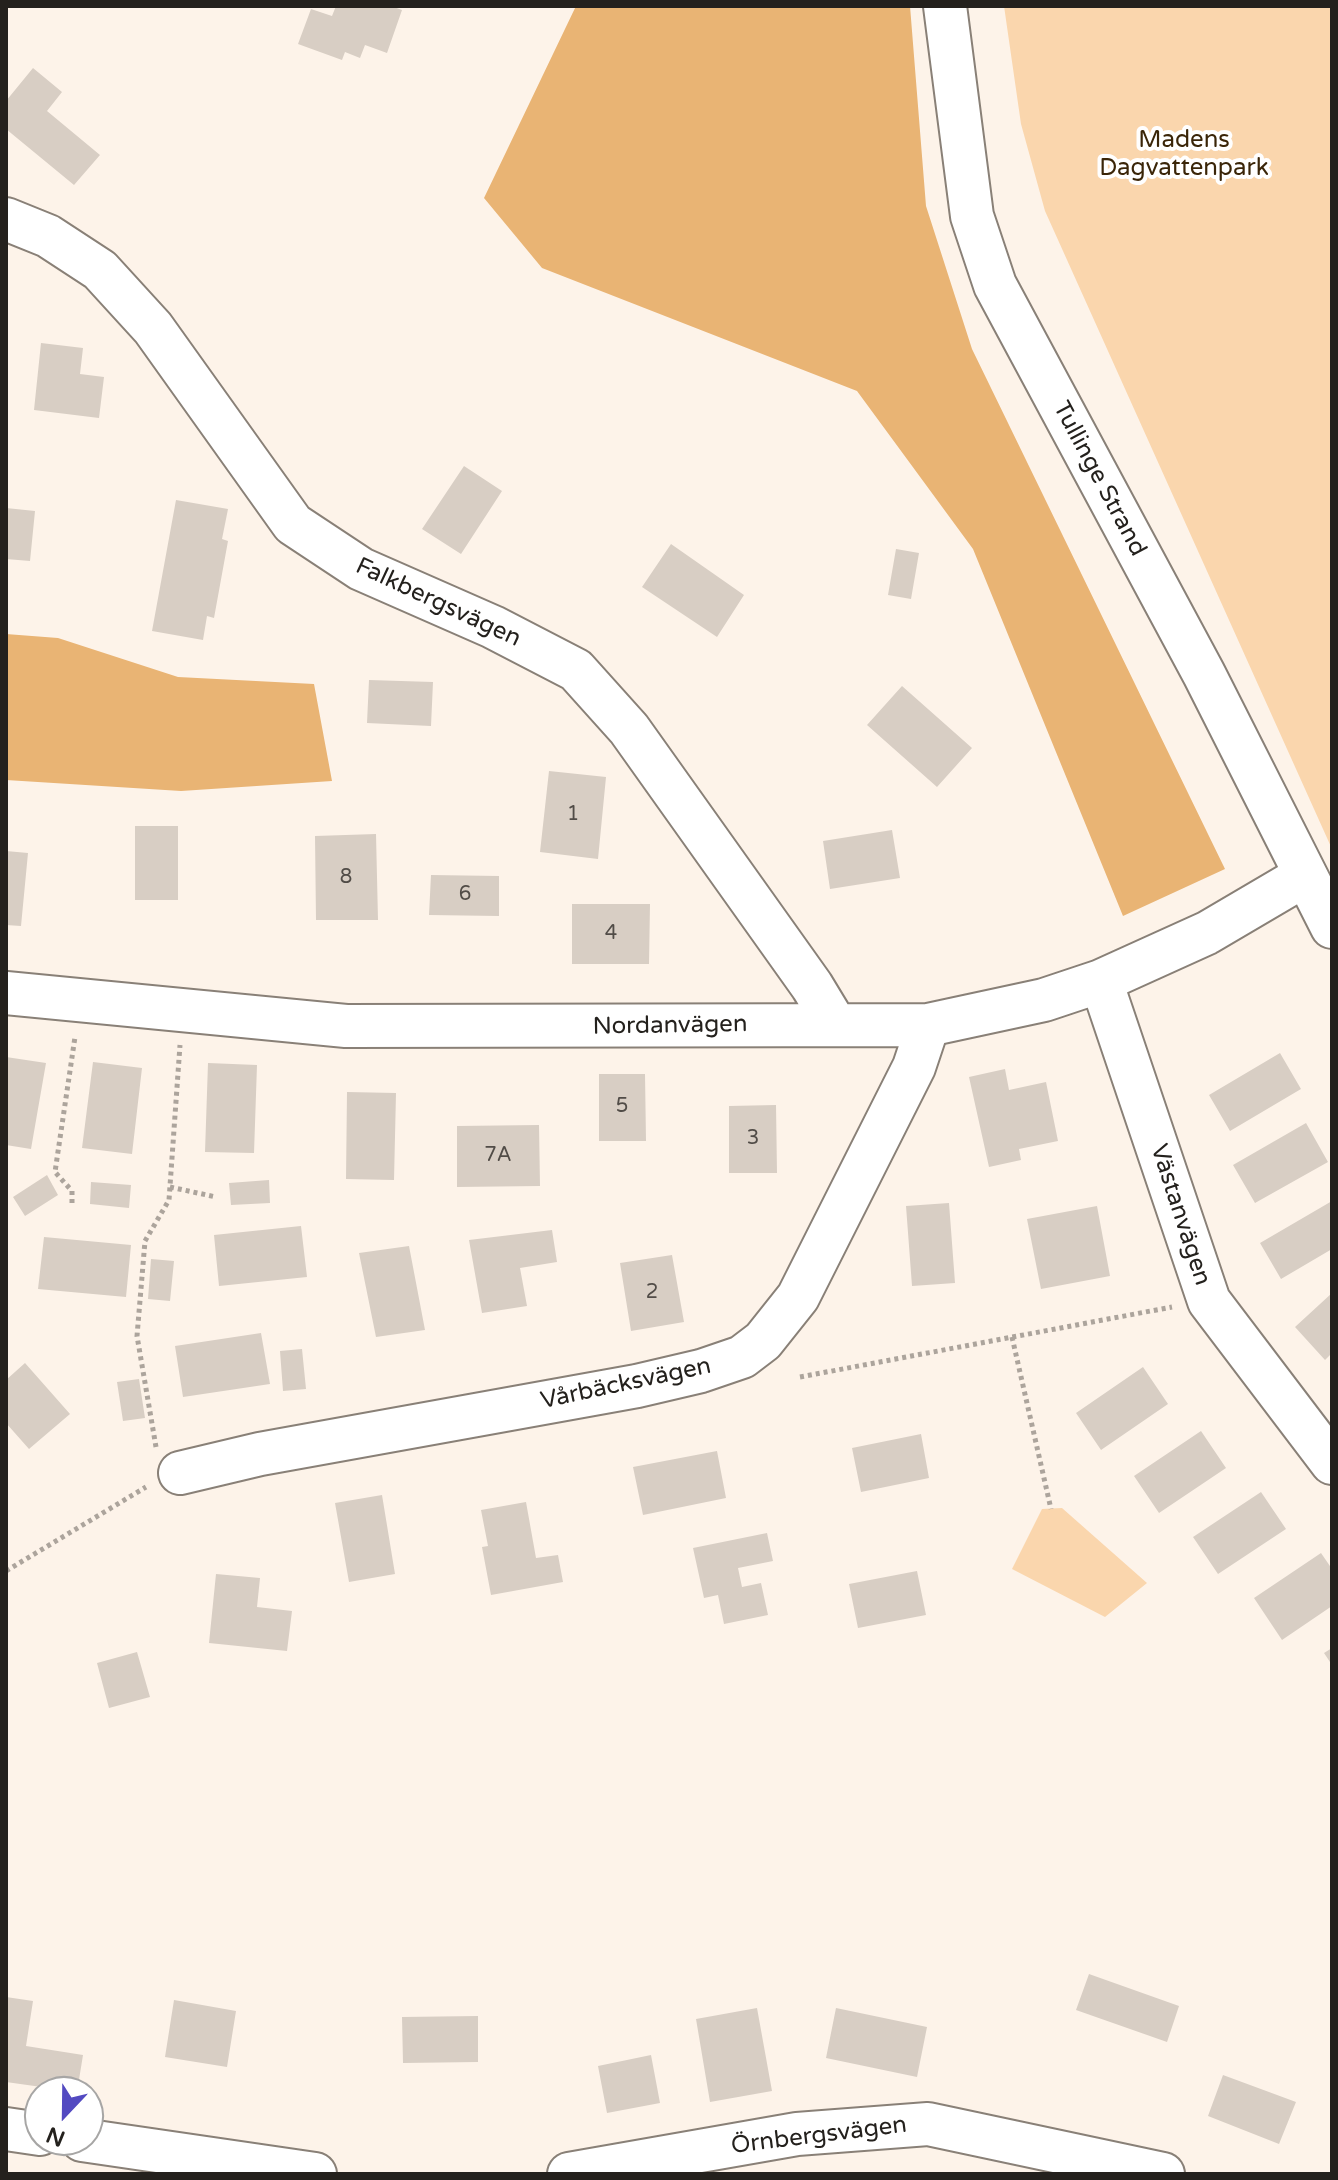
<!DOCTYPE html>
<meta charset="utf-8">
<style>
body{margin:0}
#map{position:relative;width:1338px;height:2180px;overflow:hidden;background:#fdf3e9;font-family:"Varela Round",sans-serif}
canvas{display:block}
.frame{position:absolute;inset:0;border:8px solid #24211d;pointer-events:none}
.north{position:absolute;left:24px;top:2076px;width:80px;height:80px;box-sizing:border-box;background:#fff;border:2px solid #a7a6a5;border-radius:50%;rotate:202deg;font-size:22px;font-weight:700;line-height:32px;text-align:center;color:#24211d}
.north::after{content:'';display:block;margin:auto;width:28px;height:36px;background:#534ac1;clip-path:polygon(50% 0,100% 100%,50% 72%,0 100%)}
</style>
<div id="map">
<canvas width="1338" height="2180"></canvas>
<div class="frame"></div>
<div class="north">N</div>
</div>
<script>
const ctx = document.querySelector('canvas').getContext('2d');
ctx.lineJoin = 'round';
function fillPath(path, color) {
  ctx.fillStyle = color;
  ctx.fill(path, 'evenodd');
}
function shape(rows) {
  const path = new Path2D();
  for (const r of rows) {
    path.moveTo(r[0], r[1]);
    for (let i = 2; i < r.length; i += 2) path.lineTo(r[i], r[i + 1]);
  }
  return path;
}
function trace(path, color, width, dash) {
  ctx.strokeStyle = color;
  ctx.lineWidth = width;
  ctx.lineCap = dash ? 'butt' : 'round';
  ctx.setLineDash(dash || []);
  ctx.stroke(path);
}
function write(font, color, halo, rows, align = 'center') {
  ctx.font = font + ' "Varela Round",sans-serif';
  ctx.lineWidth = 8;
  ctx.setLineDash([]);
  ctx.textBaseline = 'middle';
  ctx.strokeStyle = halo;
  ctx.fillStyle = color;
  for (const [text, x, y, turn = 0] of rows) {
    ctx.save();
    ctx.translate(x, y);
    ctx.rotate((+turn || 0) * Math.PI / 180);
    ctx.textAlign = isNaN(turn) ? turn : align;
    if (halo) ctx.strokeText(text, 0, 0);
    ctx.fillText(text, 0, 0);
    ctx.restore();
  }
}
fillPath(shape([
 [1004,6,1332,6,1332,849,1045,211,1021,124],
 [1062,1508,1147,1583,1105,1617,1012,1569,1042,1509]
]), '#fad6ad');
fillPath(shape([
 [576,6,910,6,926,206,972,349,1225,869,1123,916,973,549,857,391,542,268,484,198],
 [6,634,58,638,178,677,314,684,332,781,181,791,6,780]
]), '#e9b474');
fillPath(shape([
 [336,6,391,6,402,10,387,53,365,45,360,58,345,52,342,60,298,44,311,9,332,16],
 [33,68,62,92,47,111,100,155,74,185,6,129,6,101],
 [41,343,83,348,80,374,104,377,99,418,34,410],
 [464,466,502,491,461,554,422,529],
 [176,500,228,509,222,539,228,541,214,618,207,616,203,640,152,631],
 [6,508,35,511,30,561,6,559],
 [671,544,744,595,717,637,642,587],
 [896,549,919,553,911,599,888,595],
 [369,680,433,682,431,726,367,723],
 [902,686,972,748,937,787,867,725],
 [549,771,606,777,598,859,540,852],
 [135,826,178,826,178,900,135,900],
 [892,830,900,878,830,889,823,841],
 [376,834,378,920,316,920,315,836],
 [6,851,28,853,21,926,6,925],
 [431,875,499,876,499,916,429,915],
 [572,904,650,904,649,964,572,964],
 [1280,1053,1301,1089,1230,1131,1209,1095],
 [6,1057,46,1063,31,1149,6,1145],
 [93,1062,142,1068,132,1154,82,1148],
 [208,1063,257,1065,254,1153,205,1152],
 [1005,1069,1009,1090,1046,1082,1058,1141,1019,1149,1021,1160,989,1167,969,1077],
 [599,1074,645,1074,646,1141,599,1141],
 [347,1092,396,1093,394,1180,346,1179],
 [776,1105,777,1173,729,1173,729,1106],
 [1306,1123,1328,1162,1255,1203,1233,1165],
 [539,1125,540,1186,457,1187,457,1126],
 [47,1175,58,1195,25,1216,13,1197],
 [269,1180,270,1203,231,1205,229,1183],
 [91,1182,131,1185,129,1208,90,1204],
 [1332,1201,1332,1249,1281,1279,1260,1243],
 [949,1203,955,1283,912,1286,906,1206],
 [1097,1206,1110,1276,1041,1289,1027,1219],
 [301,1226,307,1277,219,1286,214,1235],
 [552,1230,557,1262,520,1268,527,1306,482,1313,469,1240],
 [44,1237,131,1245,126,1297,38,1289],
 [409,1246,425,1330,376,1337,359,1253],
 [672,1255,684,1322,631,1331,620,1263],
 [151,1259,174,1261,170,1301,148,1299],
 [1332,1293,1332,1353,1325,1360,1295,1327],
 [261,1333,270,1384,183,1397,175,1346],
 [302,1349,306,1389,283,1391,280,1351],
 [25,1363,70,1414,29,1449,6,1423,6,1380],
 [1143,1367,1168,1404,1101,1450,1076,1413],
 [139,1379,145,1418,123,1421,117,1382],
 [1201,1431,1226,1468,1159,1513,1134,1476],
 [921,1434,929,1478,861,1492,852,1448],
 [717,1451,726,1498,643,1515,633,1467],
 [1261,1492,1286,1529,1218,1574,1193,1537],
 [382,1495,395,1574,349,1582,335,1503],
 [526,1502,536,1558,558,1555,563,1582,491,1595,482,1547,488,1546,481,1510],
 [767,1533,773,1561,738,1568,742,1587,761,1583,768,1615,724,1624,718,1595,704,1598,693,1548],
 [1321,1553,1332,1569,1332,1606,1282,1640,1254,1598],
 [917,1571,926,1615,858,1628,849,1584],
 [216,1574,260,1578,257,1607,292,1611,287,1651,209,1643],
 [1332,1648,1332,1665,1324,1653],
 [137,1652,150,1697,109,1708,97,1663],
 [1089,1974,1179,2006,1167,2042,1076,2010],
 [6,1997,33,2001,26,2046,83,2055,77,2092,6,2082],
 [174,2000,236,2011,227,2067,165,2057],
 [757,2008,772,2091,710,2102,696,2019],
 [836,2008,927,2027,917,2077,826,2058],
 [478,2016,478,2062,403,2063,402,2017],
 [651,2055,660,2103,607,2113,598,2066],
 [1223,2075,1296,2102,1279,2144,1208,2116]
]), '#d8cec4');
const minor = shape([
 [945,6,972,216,995,285,1204,674,1332,927],
 [6,219,48,236,100,270,153,328,293,524,361,569,493,627,576,670,629,729,812,986,835,1024],
 [1101,981,1209,1301,1332,1463],
 [6,993,346,1026,928,1025,1044,1000,1101,981,1207,933,1304,876],
 [180,1473,260,1454,637,1386,701,1371,742,1357,763,1341,798,1297,914,1067,928,1025],
 [6,2129,40,2134],
 [82,2140,315,2174],
 [569,2174,797,2134,928,2124,1163,2174]
]);
trace(minor, '#898077', 46);
trace(shape([
 [170,1187,216,1197],
 [72,1203,72,1191,55,1172,75,1037],
 [1012,1337,1051,1509],
 [800,1377,1172,1307],
 [156,1447,137,1336,145,1241,169,1200,180,1045],
 [6,1571,146,1487]
]), '#aca49c', 5, [4, 4]);
trace(minor, '#fff', 42);
write('20px', '#514c47', null, [
 ["1",573,815],
 ["8",346,878],
 ["6",465,895],
 ["4",611,934],
 ["5",622,1107],
 ["3",753,1139],
 ["7A",498,1156],
 ["2",652,1293]
]);
write('24px', '#3a2508', '#fff', [
 ["Madens",1184,141],
 ["Dagvattenpark",1184,169]
]);
write('24px', '#24211d', '#fff', [
 ["Tullinge Strand",1099,479,62],
 ["Falkbergsvägen",438,603,25],
 ["Nordanvägen",670,1026,-1],
 ["Västanvägen",1180,1215,72],
 ["Vårbäcksvägen",626,1384,-12],
 ["Örnbergsvägen",819,2136,-7]
]);
</script>
